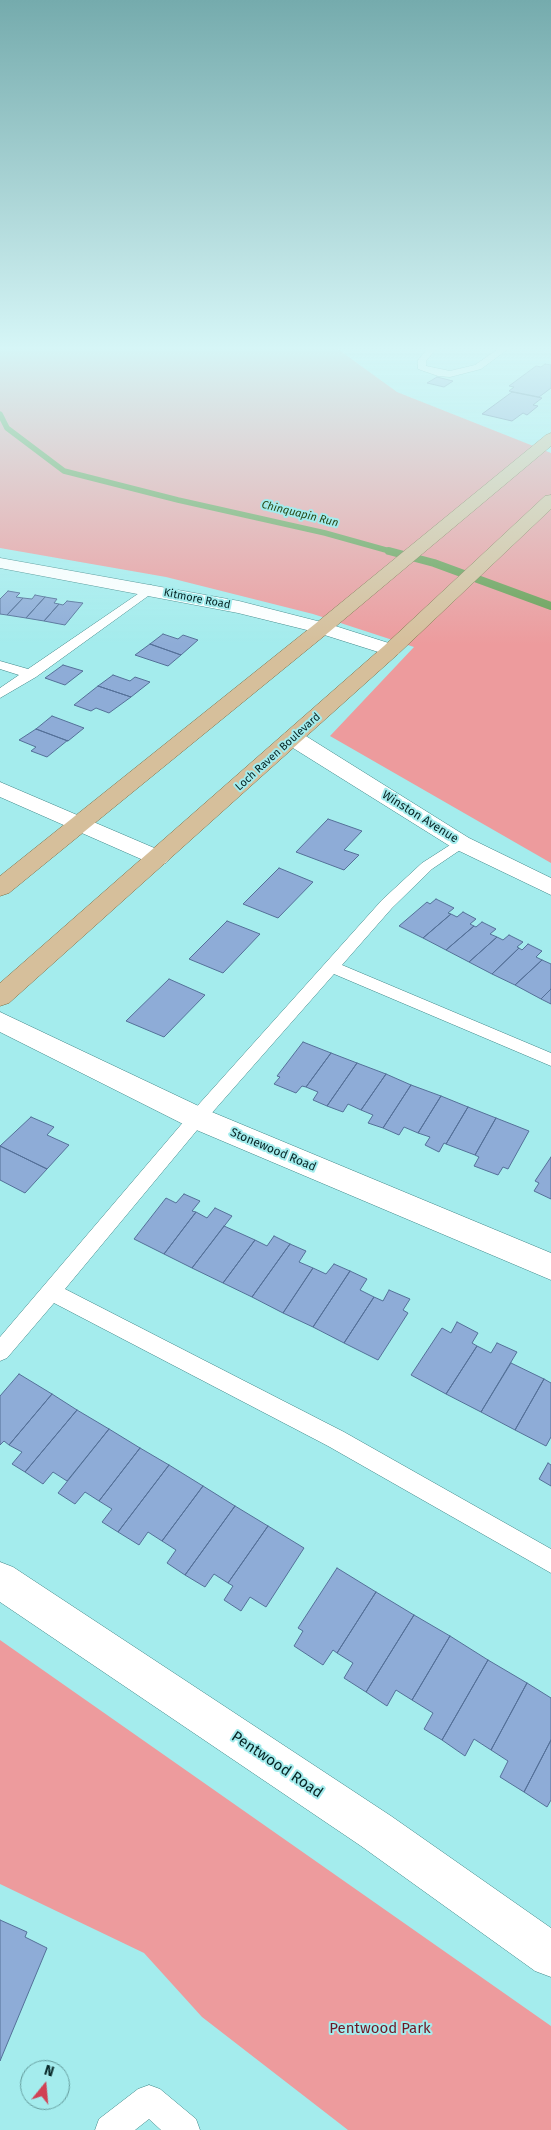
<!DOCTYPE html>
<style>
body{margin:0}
#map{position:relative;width:551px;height:2130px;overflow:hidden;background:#a4eced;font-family:"Fira Sans",sans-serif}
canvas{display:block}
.north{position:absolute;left:20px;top:2060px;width:50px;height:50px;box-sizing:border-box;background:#a4eced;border:1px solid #659c9d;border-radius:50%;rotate:17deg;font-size:14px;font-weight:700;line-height:20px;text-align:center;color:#062525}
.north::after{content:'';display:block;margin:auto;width:18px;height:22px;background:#d14154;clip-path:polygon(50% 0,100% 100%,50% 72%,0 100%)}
</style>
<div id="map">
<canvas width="551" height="2130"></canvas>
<div class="north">N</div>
</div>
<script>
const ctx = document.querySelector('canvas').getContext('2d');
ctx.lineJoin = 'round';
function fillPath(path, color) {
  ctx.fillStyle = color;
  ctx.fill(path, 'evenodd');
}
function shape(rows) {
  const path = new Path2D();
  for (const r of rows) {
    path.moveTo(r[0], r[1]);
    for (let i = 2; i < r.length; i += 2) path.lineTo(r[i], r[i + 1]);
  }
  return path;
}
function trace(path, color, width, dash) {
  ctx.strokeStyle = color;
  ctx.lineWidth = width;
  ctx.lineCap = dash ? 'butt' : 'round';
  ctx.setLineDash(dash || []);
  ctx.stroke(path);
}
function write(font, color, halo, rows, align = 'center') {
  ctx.font = font + ' "Fira Sans",sans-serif';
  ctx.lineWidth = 4;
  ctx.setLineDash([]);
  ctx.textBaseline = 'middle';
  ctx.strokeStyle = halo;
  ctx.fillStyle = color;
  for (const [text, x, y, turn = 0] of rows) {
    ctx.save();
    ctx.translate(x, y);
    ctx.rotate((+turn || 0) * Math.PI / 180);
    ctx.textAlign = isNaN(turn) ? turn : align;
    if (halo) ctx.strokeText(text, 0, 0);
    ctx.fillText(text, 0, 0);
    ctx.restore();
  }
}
fillPath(shape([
 [0,347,335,347,397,392,551,453,551,863,330,736,414,647,313,614,166,577,0,548],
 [0,1640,551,2026,551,2130,348,2130,202,2017,144,1953,0,1884]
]), '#ed9b9d');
trace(shape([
 [0,414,7,428,64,471,178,500,325,533,393,552]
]), '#699e54', 5.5);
trace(shape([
 [389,551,434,563,551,606]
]), '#699e54', 8);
const building = shape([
 [545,364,551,365,551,388,539,397,509,391,514,387,509,386,536,366,541,367,545,364],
 [437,377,453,381,444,387,427,383,437,377],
 [512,392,542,398,533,405,538,406,527,415,523,413,512,421,482,414,512,392],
 [8,591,20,593,16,597,23,598,7,615,0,614,0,599,8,591],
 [35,595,45,597,26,618,7,615,23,598,32,599,35,595],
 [45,597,57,599,54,603,59,604,44,621,26,618,45,597],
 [67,601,83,603,65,625,44,621,59,604,63,605,67,601],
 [163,634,178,639,183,635,198,640,181,655,150,644,163,634],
 [150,644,181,655,168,666,135,655,150,644],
 [63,665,83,671,65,685,45,678,63,665],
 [113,675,130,681,135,677,150,682,131,697,98,686,113,675],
 [98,686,131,697,109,713,96,708,91,711,74,705,98,686],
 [52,716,84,728,68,741,36,729,52,716],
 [36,729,68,741,68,740,47,757,31,751,36,747,19,740,36,729],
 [328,819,362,831,344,850,359,855,344,870,296,852,328,819],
 [279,868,313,882,278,918,243,904,279,868],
 [436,899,454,908,448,913,451,914,423,938,399,926,427,902,430,904,436,899],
 [463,912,476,919,470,924,474,926,446,950,423,938,451,914,457,917,463,912],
 [227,921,260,934,223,973,189,959,227,921],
 [482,922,496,929,490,934,497,937,469,962,446,950,474,926,476,927,482,922],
 [509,935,523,942,517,947,519,948,492,974,469,962,497,937,503,940,509,935],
 [528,944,542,951,536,957,542,960,515,985,492,974,519,948,522,950,528,944],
 [542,960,551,964,551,989,541,999,515,985,542,960],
 [169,979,205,995,164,1037,126,1021,169,979],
 [551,989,551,1004,541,999,551,989],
 [303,1042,331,1053,306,1087,302,1086,296,1093,274,1084,280,1077,277,1076,303,1042],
 [331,1053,357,1063,327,1106,313,1100,318,1092,306,1087,331,1053],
 [357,1063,386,1074,361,1110,348,1104,343,1112,327,1106,357,1063],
 [386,1074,411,1085,383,1128,368,1123,373,1115,361,1110,386,1074],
 [411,1085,441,1096,418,1133,404,1127,399,1135,383,1128,411,1085],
 [441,1096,468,1107,446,1144,444,1143,439,1152,425,1145,430,1137,418,1133,441,1096],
 [468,1107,496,1118,475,1155,446,1144,468,1107],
 [31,1117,54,1127,47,1135,69,1145,47,1169,0,1146,31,1117],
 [496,1118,529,1131,508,1169,503,1167,498,1175,474,1166,479,1157,475,1155,496,1118],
 [0,1146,47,1169,25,1193,0,1180,0,1146],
 [551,1157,551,1199,534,1191,539,1183,535,1181,551,1157],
 [184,1194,200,1201,192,1211,196,1212,164,1254,134,1239,166,1198,176,1203,184,1194],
 [215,1208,232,1216,192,1268,164,1254,196,1212,207,1218,215,1208],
 [224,1226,255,1240,223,1283,192,1268,224,1226],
 [274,1236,290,1244,252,1297,223,1283,255,1240,267,1246,274,1236],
 [290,1244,306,1251,299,1262,313,1268,283,1313,252,1297,290,1244],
 [334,1264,350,1271,313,1327,283,1313,313,1268,326,1274,334,1264],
 [350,1271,367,1279,360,1290,374,1297,344,1343,313,1327,350,1271],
 [389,1290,410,1299,403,1310,408,1313,378,1360,344,1343,374,1297,383,1301,389,1290],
 [457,1322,478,1333,472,1343,477,1346,446,1394,411,1375,442,1328,451,1333,457,1322],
 [497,1343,517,1352,481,1412,446,1394,477,1346,491,1353,497,1343],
 [511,1363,544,1379,515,1430,481,1412,511,1363],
 [19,1374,52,1394,9,1445,4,1441,0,1445,0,1396,19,1374],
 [544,1379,551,1383,551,1437,546,1446,515,1430,544,1379],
 [52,1394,77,1410,25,1472,12,1464,22,1452,9,1445,52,1394],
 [77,1410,109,1429,67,1481,53,1472,43,1484,25,1472,77,1410],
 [109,1429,140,1448,99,1501,85,1492,75,1504,58,1493,109,1429],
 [140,1448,169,1465,118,1532,102,1522,112,1509,99,1501,140,1448],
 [548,1463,551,1465,551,1486,539,1479,548,1463],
 [169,1465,203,1486,162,1541,148,1532,139,1545,118,1532,169,1465],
 [203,1486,235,1506,185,1575,167,1563,176,1550,162,1541,203,1486],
 [235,1506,268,1526,228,1583,214,1574,205,1587,185,1575,235,1506],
 [268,1526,304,1548,266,1607,250,1597,241,1611,224,1600,233,1586,228,1583,268,1526],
 [337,1568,376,1592,337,1653,333,1650,323,1665,294,1646,303,1631,298,1628,337,1568],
 [376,1592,414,1615,366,1692,344,1678,353,1663,337,1653,376,1592],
 [414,1615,450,1636,412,1700,396,1690,387,1706,366,1692,414,1615],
 [450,1636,488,1660,442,1740,424,1729,433,1713,412,1700,450,1636],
 [488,1660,527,1683,491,1750,474,1739,465,1756,442,1740,488,1660],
 [527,1683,551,1698,551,1740,524,1792,500,1777,508,1761,491,1750,527,1683],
 [551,1740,551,1800,547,1807,524,1792,551,1740],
 [0,1920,27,1932,25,1937,47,1948,0,2061,0,1920]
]);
fillPath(building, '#8eacd7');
trace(building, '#547098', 1);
const service = shape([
 [429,347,438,347,426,361,426,366,450,371,475,365,501,347,511,347,481,369,450,377,438,376,418,369,418,360,429,347],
 [151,585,157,589,155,591,36,677,0,698,0,688,19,675,0,669,0,661,28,669,151,585],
 [461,838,468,843,466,846,432,869,392,908,342,965,551,1053,551,1066,334,974,203,1123,65,1289,344,1432,551,1549,551,1573,328,1446,54,1303,7,1358,0,1361,0,1337,191,1113,382,900,422,863,461,838],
 [149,2085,160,2089,196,2119,200,2130,161,2130,149,2119,135,2130,95,2130,99,2119,138,2089,149,2085]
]);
const minor = shape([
 [0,558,239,601,329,624,398,646,401,650,398,654,391,656,315,632,238,613,0,568,0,558],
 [0,1562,13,1567,391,1816,551,1928,551,1977,535,1971,361,1846,0,1602,0,1562]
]);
const tertiary = shape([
 [293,732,301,733,469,838,551,878,551,895,453,848,285,743,282,738,285,733,293,732],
 [0,782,166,853,170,858,166,863,158,865,150,863,0,797,0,782],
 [0,1012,207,1110,551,1253,551,1280,187,1126,0,1032,0,1012]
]);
const primary = shape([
 [551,433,551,446,329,632,9,893,0,896,0,876,315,624,546,435,551,433],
 [551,495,551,509,398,654,9,1003,0,1006,0,983,384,646,545,496,551,495]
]);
trace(service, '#3f8687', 1);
trace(minor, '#3f8687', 1);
trace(tertiary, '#3f8687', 1);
trace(primary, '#7c6e46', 1);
fillPath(service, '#fff');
fillPath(minor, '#fff');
fillPath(tertiary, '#fff');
fillPath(primary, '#d6bf9b');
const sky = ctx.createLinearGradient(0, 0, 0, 645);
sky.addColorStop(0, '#75abad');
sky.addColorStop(0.54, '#d6f6f7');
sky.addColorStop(1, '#d6f6f700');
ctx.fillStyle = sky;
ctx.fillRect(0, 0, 551, 645);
write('italic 11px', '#284b18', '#a4eced', [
 ["Chinquapin Run",300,514,14]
]);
write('11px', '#062525', '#a4eced', [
 ["Kitmore Road",197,599,11],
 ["Loch Raven Boulevard",278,752,-42]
]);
write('12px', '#062525', '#a4eced', [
 ["Winston Avenue",420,817,32],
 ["Stonewood Road",273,1150,23]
]);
write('15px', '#062525', '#a4eced', [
 ["Pentwood Road",277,1765,34]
]);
write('15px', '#6e1825', '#a4eced', [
 ["Pentwood Park",380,2029]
]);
</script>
